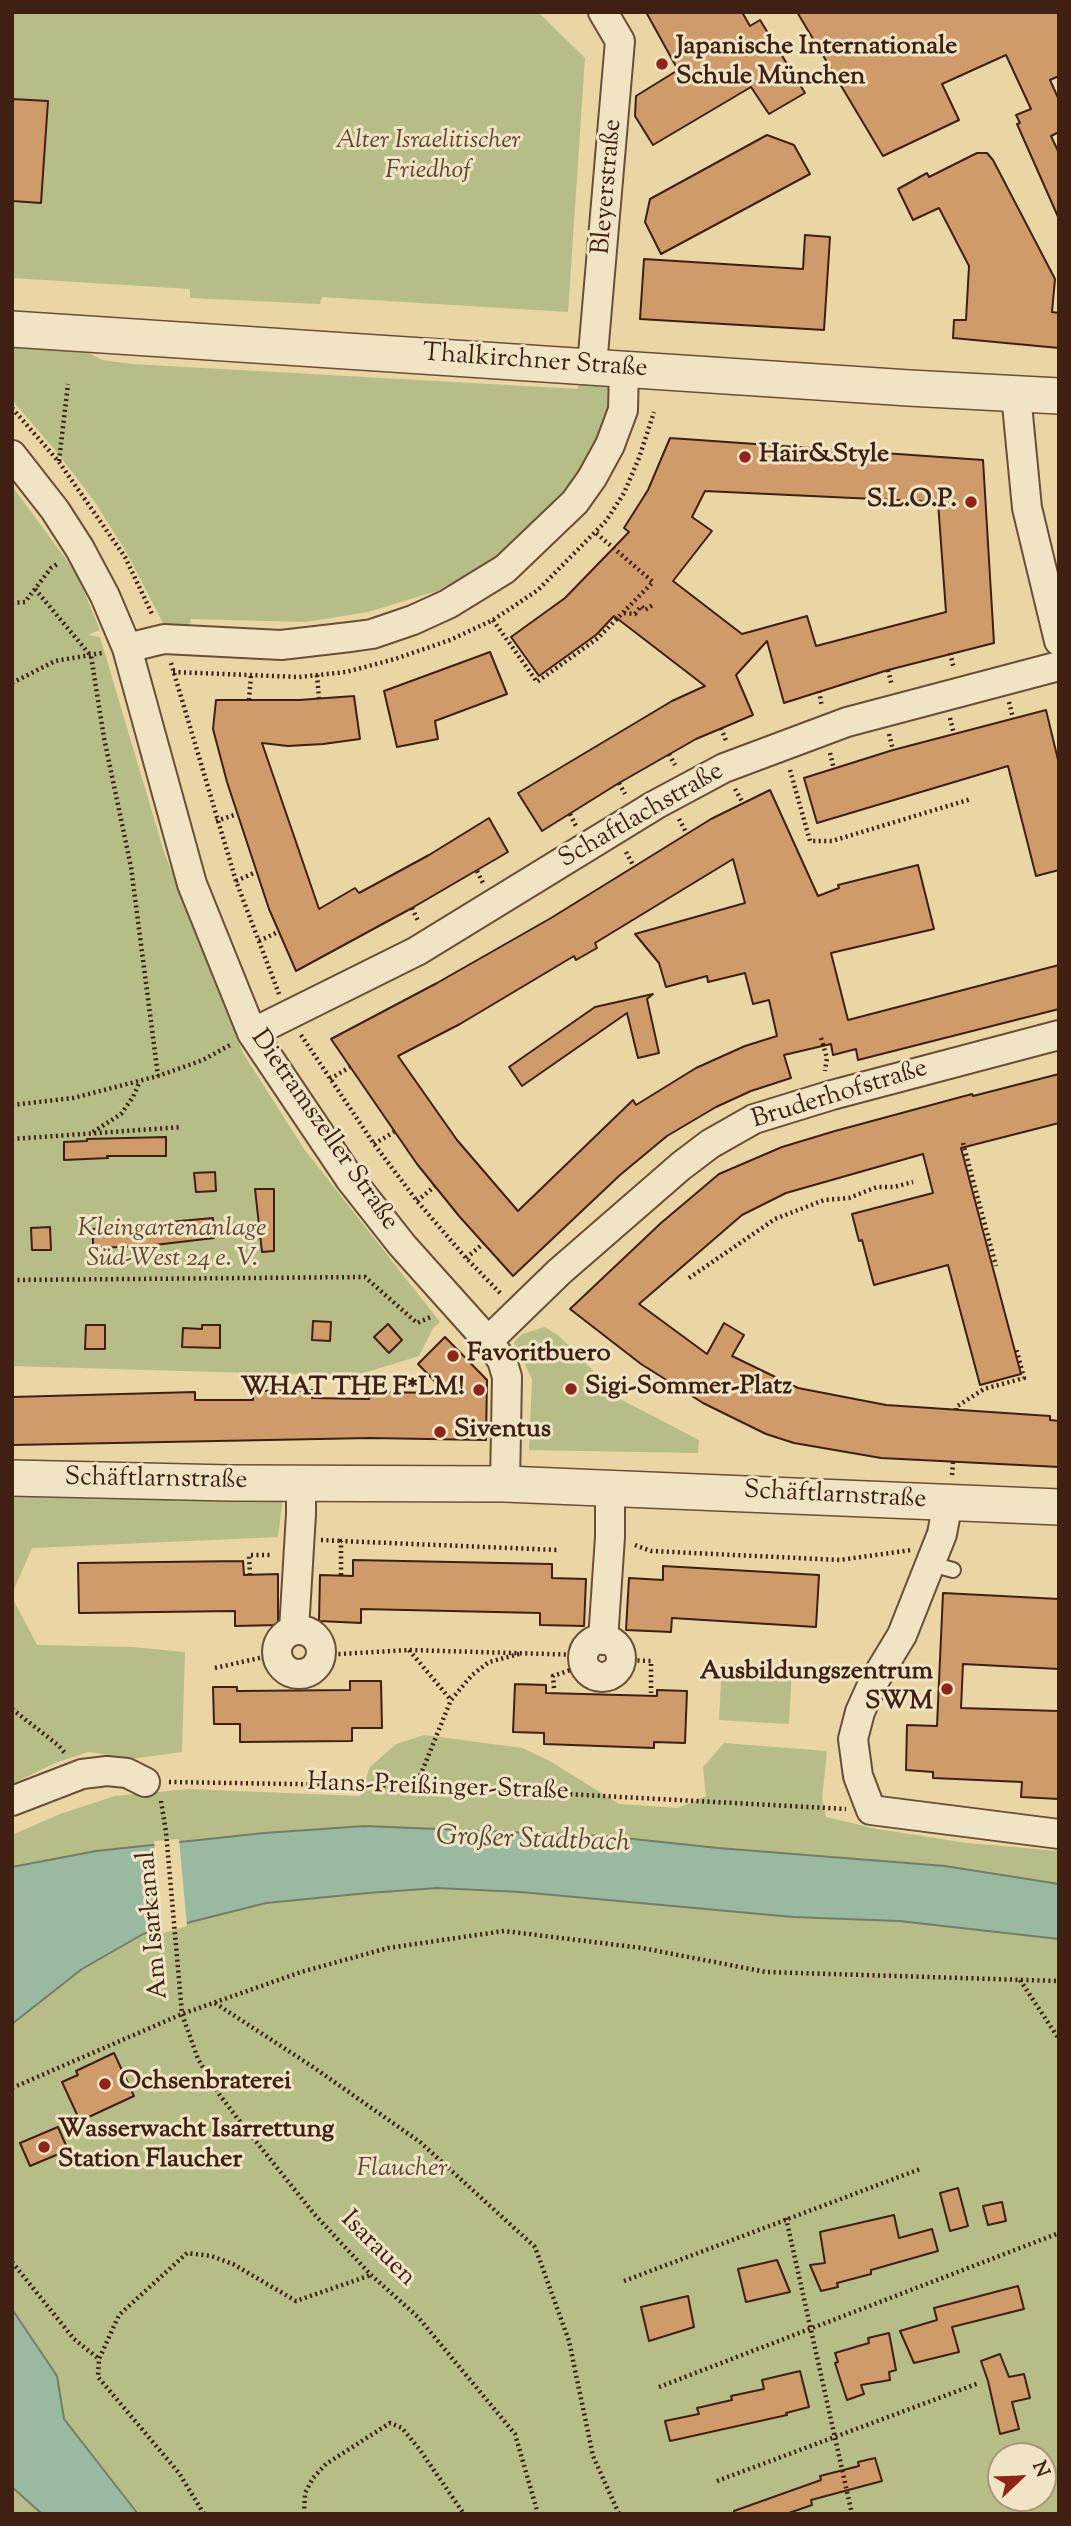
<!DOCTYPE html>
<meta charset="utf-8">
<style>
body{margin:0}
#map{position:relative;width:1071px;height:2526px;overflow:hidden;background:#ead6a5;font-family:"Sorts Mill Goudy",serif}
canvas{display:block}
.frame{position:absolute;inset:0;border:14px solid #3f2012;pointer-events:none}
.north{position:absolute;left:987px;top:2442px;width:70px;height:70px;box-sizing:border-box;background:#f1e4c4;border:2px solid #aa967d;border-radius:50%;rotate:67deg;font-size:19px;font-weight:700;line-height:28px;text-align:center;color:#3f2012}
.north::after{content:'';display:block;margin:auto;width:24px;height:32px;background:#8f2418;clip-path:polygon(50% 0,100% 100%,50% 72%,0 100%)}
</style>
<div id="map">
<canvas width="1071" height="2526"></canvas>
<div class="frame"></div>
<div class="north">N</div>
</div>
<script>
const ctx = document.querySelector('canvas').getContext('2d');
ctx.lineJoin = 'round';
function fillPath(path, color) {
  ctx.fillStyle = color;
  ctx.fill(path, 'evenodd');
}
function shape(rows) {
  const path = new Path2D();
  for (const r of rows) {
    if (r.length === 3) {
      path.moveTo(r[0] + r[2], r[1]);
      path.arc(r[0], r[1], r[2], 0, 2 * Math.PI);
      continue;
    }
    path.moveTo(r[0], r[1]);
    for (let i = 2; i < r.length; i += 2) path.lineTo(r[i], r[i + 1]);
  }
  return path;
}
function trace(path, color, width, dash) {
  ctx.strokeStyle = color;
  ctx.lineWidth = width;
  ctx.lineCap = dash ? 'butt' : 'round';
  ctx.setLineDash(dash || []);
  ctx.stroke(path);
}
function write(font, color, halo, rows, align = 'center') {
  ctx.font = font + ' "Sorts Mill Goudy",serif';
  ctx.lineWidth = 6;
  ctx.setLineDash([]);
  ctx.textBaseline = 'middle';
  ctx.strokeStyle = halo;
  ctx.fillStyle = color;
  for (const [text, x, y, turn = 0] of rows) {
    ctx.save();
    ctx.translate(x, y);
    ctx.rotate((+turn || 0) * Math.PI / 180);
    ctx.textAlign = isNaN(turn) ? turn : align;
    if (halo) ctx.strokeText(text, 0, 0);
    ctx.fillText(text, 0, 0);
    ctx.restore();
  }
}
fillPath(shape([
 [12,12,538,12,585,58,568,312,322,297,320,304,190,298,190,289,12,278],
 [12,344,82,349,102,360,132,364,578,389,579,381,603,382,614,395,599,437,582,471,564,499,495,559,437,591,368,612,306,622,191,619,189,629,167,631,128,555,95,502,56,451,12,400],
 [12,486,77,574,100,630,88,635,100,637,164,852,243,1053,304,1149,440,1322,433,1328,419,1356,354,1376,12,1366],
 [545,1327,559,1336,622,1400,699,1440,698,1453,529,1450,532,1379,514,1342,522,1334],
 [12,1497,283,1497,278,1537,32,1548,12,1594],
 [12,1597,37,1645,132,1647,185,1652,182,1752,116,1761,104,1754,88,1752,55,1763,12,1784],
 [722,1663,792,1668,789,1724,719,1720],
 [424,1735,522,1748,548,1760,619,1804,678,1808,706,1796,703,1767,724,1743,827,1751,822,1799,826,1817,877,1829,967,1843,1059,1851,1059,2514,12,2514,12,1835,60,1814,115,1796,189,1789,360,1796,370,1767,396,1744],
 [1001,2456,1043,2456,1043,2498,1001,2498]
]), '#b7bd86');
const water = shape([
 [365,1826,605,1836,718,1848,945,1866,1059,1884,1059,1939,899,1921,793,1917,520,1892,437,1888,368,1893,266,1903,143,1934,82,1969,12,2024,12,1867,96,1851,264,1833,365,1826],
 [12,2309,57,2376,64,2419,138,2514,42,2514,12,2487,12,2309]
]);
fillPath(water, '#99baa1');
trace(water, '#757c68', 2);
fillPath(shape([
 [179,1839,187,1926,163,1933,154,1841]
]), '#ead6a5');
const building = shape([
 [646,12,742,12,750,26,760,20,805,93,769,114,751,87,653,145,635,116,636,96,678,70,646,12],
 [797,12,1059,12,1059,76,1050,80,1059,100,1059,132,1051,136,1059,153,1059,219,1017,124,1020,123,1016,115,1031,109,1006,55,942,84,959,120,883,156,797,12],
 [12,99,48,101,41,203,12,201,12,99],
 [767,135,794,145,810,174,661,254,645,222,650,199,767,135],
 [977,153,987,153,993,160,1055,279,1052,312,1059,313,1059,348,953,338,954,320,966,320,969,266,939,208,913,220,898,189,927,173,929,177,977,153],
 [805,235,830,237,824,330,640,319,644,259,803,269,805,235],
 [670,438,983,460,994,643,888,670,784,703,767,641,736,675,753,715,696,739,619,783,542,831,518,793,672,701,705,686,614,616,596,635,539,676,511,637,565,598,629,532,624,528,648,490,670,438],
 [705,491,938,502,946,612,816,646,807,616,742,634,673,581,712,531,692,517,705,491],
 [490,652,507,694,435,721,438,739,397,747,384,691,490,652],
 [354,696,360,739,323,744,288,746,262,743,319,909,355,888,359,893,429,855,489,818,508,852,412,908,296,971,269,909,227,782,213,729,216,700,299,700,354,696],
 [1046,710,1059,764,1059,870,1036,876,1008,766,817,823,804,778,893,750,1046,710],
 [770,790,818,896,839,888,838,885,918,865,934,929,831,953,848,1020,1059,965,1059,1009,858,1060,856,1049,833,1055,831,1044,784,1055,791,1078,751,1091,716,1107,667,1136,620,1175,513,1276,459,1216,417,1164,331,1039,437,983,551,918,711,819,770,790],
 [733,859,745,903,635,934,659,963,666,987,707,976,708,982,745,973,753,1004,769,1000,777,1036,745,1046,696,1068,636,1105,633,1100,518,1211,457,1140,398,1056,460,1024,574,956,576,960,597,948,595,943,733,859],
 [653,994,647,999,659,1053,638,1058,627,1013,522,1086,509,1067,595,1007,653,994],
 [1059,1074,1059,1123,961,1148,1021,1374,980,1385,948,1265,874,1285,862,1240,859,1241,852,1214,933,1193,923,1154,786,1193,742,1215,639,1304,707,1354,724,1323,744,1335,732,1356,798,1388,886,1405,1050,1416,1050,1420,1059,1421,1059,1467,881,1458,794,1443,766,1434,703,1403,641,1364,570,1309,661,1223,719,1174,782,1147,835,1131,972,1094,973,1096,1059,1074],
 [166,1137,166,1156,107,1156,108,1158,64,1160,64,1142,87,1141,87,1139,166,1137],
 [215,1172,216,1191,196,1192,194,1173,215,1172],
 [255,1189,274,1189,274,1251,262,1252,255,1189],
 [213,1218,214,1238,146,1246,93,1248,93,1229,213,1218],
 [50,1227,51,1250,32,1250,31,1228,50,1227],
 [313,1321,331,1322,330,1341,312,1340,313,1321],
 [388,1324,402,1340,389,1353,374,1337,388,1324],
 [86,1325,105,1325,105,1349,85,1349,86,1325],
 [202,1325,220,1325,220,1348,182,1347,183,1328,202,1329,202,1325],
 [445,1337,487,1380,486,1440,370,1438,12,1445,12,1397,195,1392,195,1400,253,1400,253,1391,312,1390,312,1398,369,1399,370,1392,446,1393,418,1364,445,1337],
 [353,1560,552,1564,552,1578,586,1579,584,1626,540,1625,540,1613,361,1609,361,1623,319,1621,320,1575,353,1576,353,1560],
 [243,1561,244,1575,278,1574,278,1625,235,1626,235,1611,79,1613,78,1563,243,1561],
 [663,1566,819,1575,816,1627,672,1618,671,1632,626,1630,629,1578,663,1580,663,1566],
 [943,1593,1059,1599,1059,1669,963,1664,961,1708,1059,1711,1059,1799,1021,1797,1022,1782,933,1778,933,1772,906,1770,907,1725,937,1726,943,1593],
 [350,1681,381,1681,382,1728,352,1728,352,1741,240,1742,240,1724,214,1724,213,1687,237,1687,237,1691,350,1690,350,1681],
 [515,1684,546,1685,546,1693,657,1696,657,1690,687,1691,685,1743,654,1742,654,1748,544,1744,544,1733,513,1732,515,1684],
 [114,2053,134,2096,80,2121,62,2082,78,2075,76,2071,114,2053],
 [58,2127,68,2150,30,2166,20,2143,58,2127],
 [958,2188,968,2226,950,2231,940,2193,958,2188],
 [1002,2202,1006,2221,988,2225,983,2206,1002,2202],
 [894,2215,899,2238,932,2229,938,2251,871,2270,871,2274,837,2283,838,2287,821,2291,810,2265,825,2263,820,2232,894,2215],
 [777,2260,790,2292,746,2302,738,2269,777,2260],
 [1018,2286,1024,2309,952,2327,959,2352,914,2363,900,2331,937,2320,934,2308,1018,2286],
 [688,2296,694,2327,649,2341,641,2307,688,2296],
 [889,2333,896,2370,889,2372,890,2380,861,2385,864,2394,847,2400,835,2363,838,2362,835,2353,869,2343,868,2338,889,2333],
 [1000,2354,1009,2377,1024,2374,1030,2398,1012,2402,1019,2429,1000,2434,988,2381,981,2361,1000,2354],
 [800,2371,809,2407,786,2413,787,2415,670,2441,665,2421,699,2414,697,2408,732,2400,731,2396,764,2389,762,2380,800,2371],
 [875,2458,882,2481,811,2500,812,2505,786,2514,734,2514,734,2511,821,2480,820,2476,859,2466,858,2462,875,2458]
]);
fillPath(building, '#d09b6b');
trace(building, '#3f2012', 2);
const service = shape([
 [931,1564,953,1570]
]);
const minor = shape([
 [592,366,620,41,603,12],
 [1016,394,1027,508,1059,641],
 [12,455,55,510,80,549,105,596,127,648,192,884,252,1033,350,1179,402,1245,488,1341,502,1360,507,1377,505,1484],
 [127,648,164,639,281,645,350,637,372,634,413,620,448,604,505,569,575,502,592,478,610,445,623,410,624,369],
 [252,1033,417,951,655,805,724,768,847,722,1059,666],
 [488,1341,559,1272,681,1166,710,1144,754,1119,832,1095,1059,1035],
 [948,1502,942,1534,902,1635,873,1683,860,1712,853,1739,858,1776,871,1810,1059,1834],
 [299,1652,22],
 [294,1630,301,1514,301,1482],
 [602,1658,19],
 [603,1640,610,1537,610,1487],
 [12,1801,82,1774,107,1771,127,1773,145,1782]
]);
const tertiary = shape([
 [12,329,909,388,1059,396],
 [12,1478,230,1483,505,1484,1059,1507]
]);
trace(service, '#6a4e37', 18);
trace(minor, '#6a4e37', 32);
trace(tertiary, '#6a4e37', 38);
trace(shape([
 [12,408,59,462,125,557,153,616],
 [59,461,68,384],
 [35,589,91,656,104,738,131,867,158,1076],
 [12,603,25,602,51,568,59,563],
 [624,613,635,614,641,606,645,610,654,604],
 [493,620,537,682,598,638,653,582,596,533],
 [950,653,954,669],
 [171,663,236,881,279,994],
 [888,670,892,686],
 [173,672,299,677,346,672,395,659,450,640,493,620,538,590,606,521,624,493,639,458,654,412],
 [317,675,319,699],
 [12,683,55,661,102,653],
 [819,691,822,707],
 [249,700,251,675],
 [1009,702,1013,718],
 [950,718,954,734],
 [721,728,727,743],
 [889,734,893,750],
 [830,753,834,769],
 [669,754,675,765],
 [790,770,810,841,832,841,971,799],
 [619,783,625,794],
 [735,789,743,803],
 [570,814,576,826],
 [679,819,687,834],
 [216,821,237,814],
 [626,852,634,867],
 [477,871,483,883],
 [236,881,256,872],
 [412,908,419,923],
 [259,941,278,932],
 [301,1035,374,1144,417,1201,466,1258,501,1294],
 [821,1038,827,1058,825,1071],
 [330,1079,350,1067],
 [12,1105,73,1098,158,1076,203,1060,230,1045],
 [93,1132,121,1114,133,1097,140,1081],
 [12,1139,182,1127],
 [963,1143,996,1266],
 [374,1144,394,1132],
 [417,1201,435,1186],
 [466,1258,484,1243],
 [689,1278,775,1219,824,1200,849,1198,877,1187,894,1187,913,1182],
 [12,1280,365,1277,417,1323,433,1316],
 [956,1410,956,1407,984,1389,1024,1378,1016,1348],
 [952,1475,953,1462],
 [321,1540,341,1541],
 [635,1545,651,1551,840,1560,911,1550],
 [250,1575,249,1555,273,1555],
 [341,1575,341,1541,558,1550],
 [409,1650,451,1700],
 [322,1655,409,1650,583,1655],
 [621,1660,651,1661,651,1693],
 [215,1668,277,1654],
 [554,1688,553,1676,585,1665],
 [12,1709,58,1745,65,1753],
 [169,1782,416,1786,846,1809],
 [416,1786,451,1700,472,1675,489,1662,519,1654],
 [161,1801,166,1832,182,2014,198,2059,219,2094,238,2119,315,2215,371,2275,418,2317,515,2434,538,2514],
 [1020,1980,1059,2039],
 [215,2003,313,2067,420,2142,535,2247,569,2341,593,2456,619,2514],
 [12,2088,182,2014,301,1972,388,1948,504,1931,642,1948,766,1972,1059,1981],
 [786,2218,852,2514],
 [12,2262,74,2339,99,2359],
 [624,2281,920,2169],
 [659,2387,1059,2233],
 [717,2481,979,2383],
 [204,2514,179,2473,98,2377,99,2359,119,2315,187,2253,211,2256,233,2264,296,2301,371,2275],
 [304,2514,305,2493,313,2478,326,2464,390,2423,402,2428,420,2450,464,2514]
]), '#3f2012', 4.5, [2, 3.5]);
trace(service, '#f1e4c4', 14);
trace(minor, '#f1e4c4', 28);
trace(tertiary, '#f1e4c4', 35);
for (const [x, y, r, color] of [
 [662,64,7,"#8f2418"],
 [745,457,7,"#8f2418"],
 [971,502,7,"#8f2418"],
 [453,1356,7,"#8f2418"],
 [571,1389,7,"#8f2418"],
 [479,1390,7,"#8f2418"],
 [440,1432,7,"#8f2418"],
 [947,1689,7,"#8f2418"],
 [105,2084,7,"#8f2418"],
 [44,2147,7,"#8f2418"]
]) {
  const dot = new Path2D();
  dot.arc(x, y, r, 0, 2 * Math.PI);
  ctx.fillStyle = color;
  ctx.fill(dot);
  trace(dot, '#f1e4c4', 2.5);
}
write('bold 26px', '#3f2012', '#f1e4c4', [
 ["Japanische Internationale",676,49],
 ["Schule München",676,79],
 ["Hair&Style",759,457],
 ["S.L.O.P.",957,502,"right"],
 ["Favoritbuero",467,1356],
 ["Sigi-Sommer-Platz",585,1389],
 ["WHAT THE F*LM!",465,1390,"right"],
 ["Siventus",454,1432],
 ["Ausbildungszentrum",933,1674,"right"],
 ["SWM",933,1704,"right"],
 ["Ochsenbraterei",119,2084],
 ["Wasserwacht Isarrettung",58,2132],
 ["Station Flaucher",58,2162]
], 'left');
write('italic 26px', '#5d472f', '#f1e4c4', [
 ["Alter Israelitischer",428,143],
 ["Friedhof",428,173],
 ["Kleingartenanlage",172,1231],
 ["Süd-West 24 e. V.",172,1261],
 ["Flaucher",402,2171]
]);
write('26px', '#3f2012', '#f1e4c4', [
 ["Bleyerstraße",609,187,-85],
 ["Thalkirchner Straße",535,363,4],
 ["Schaftlachstraße",642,817,-30],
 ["Bruderhofstraße",840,1096,-17],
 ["Dietramszeller Straße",323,1131,55],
 ["Schäftlarnstraße",156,1481,1],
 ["Schäftlarnstraße",835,1497,3],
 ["Hans-Preißinger-Straße",438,1789,2],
 ["Am Isarkanal",155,1925,-95],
 ["Isarauen",377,2250,45]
]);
write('italic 28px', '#564636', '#f1e4c4', [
 ["Großer Stadtbach",533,1842,2]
]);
</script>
